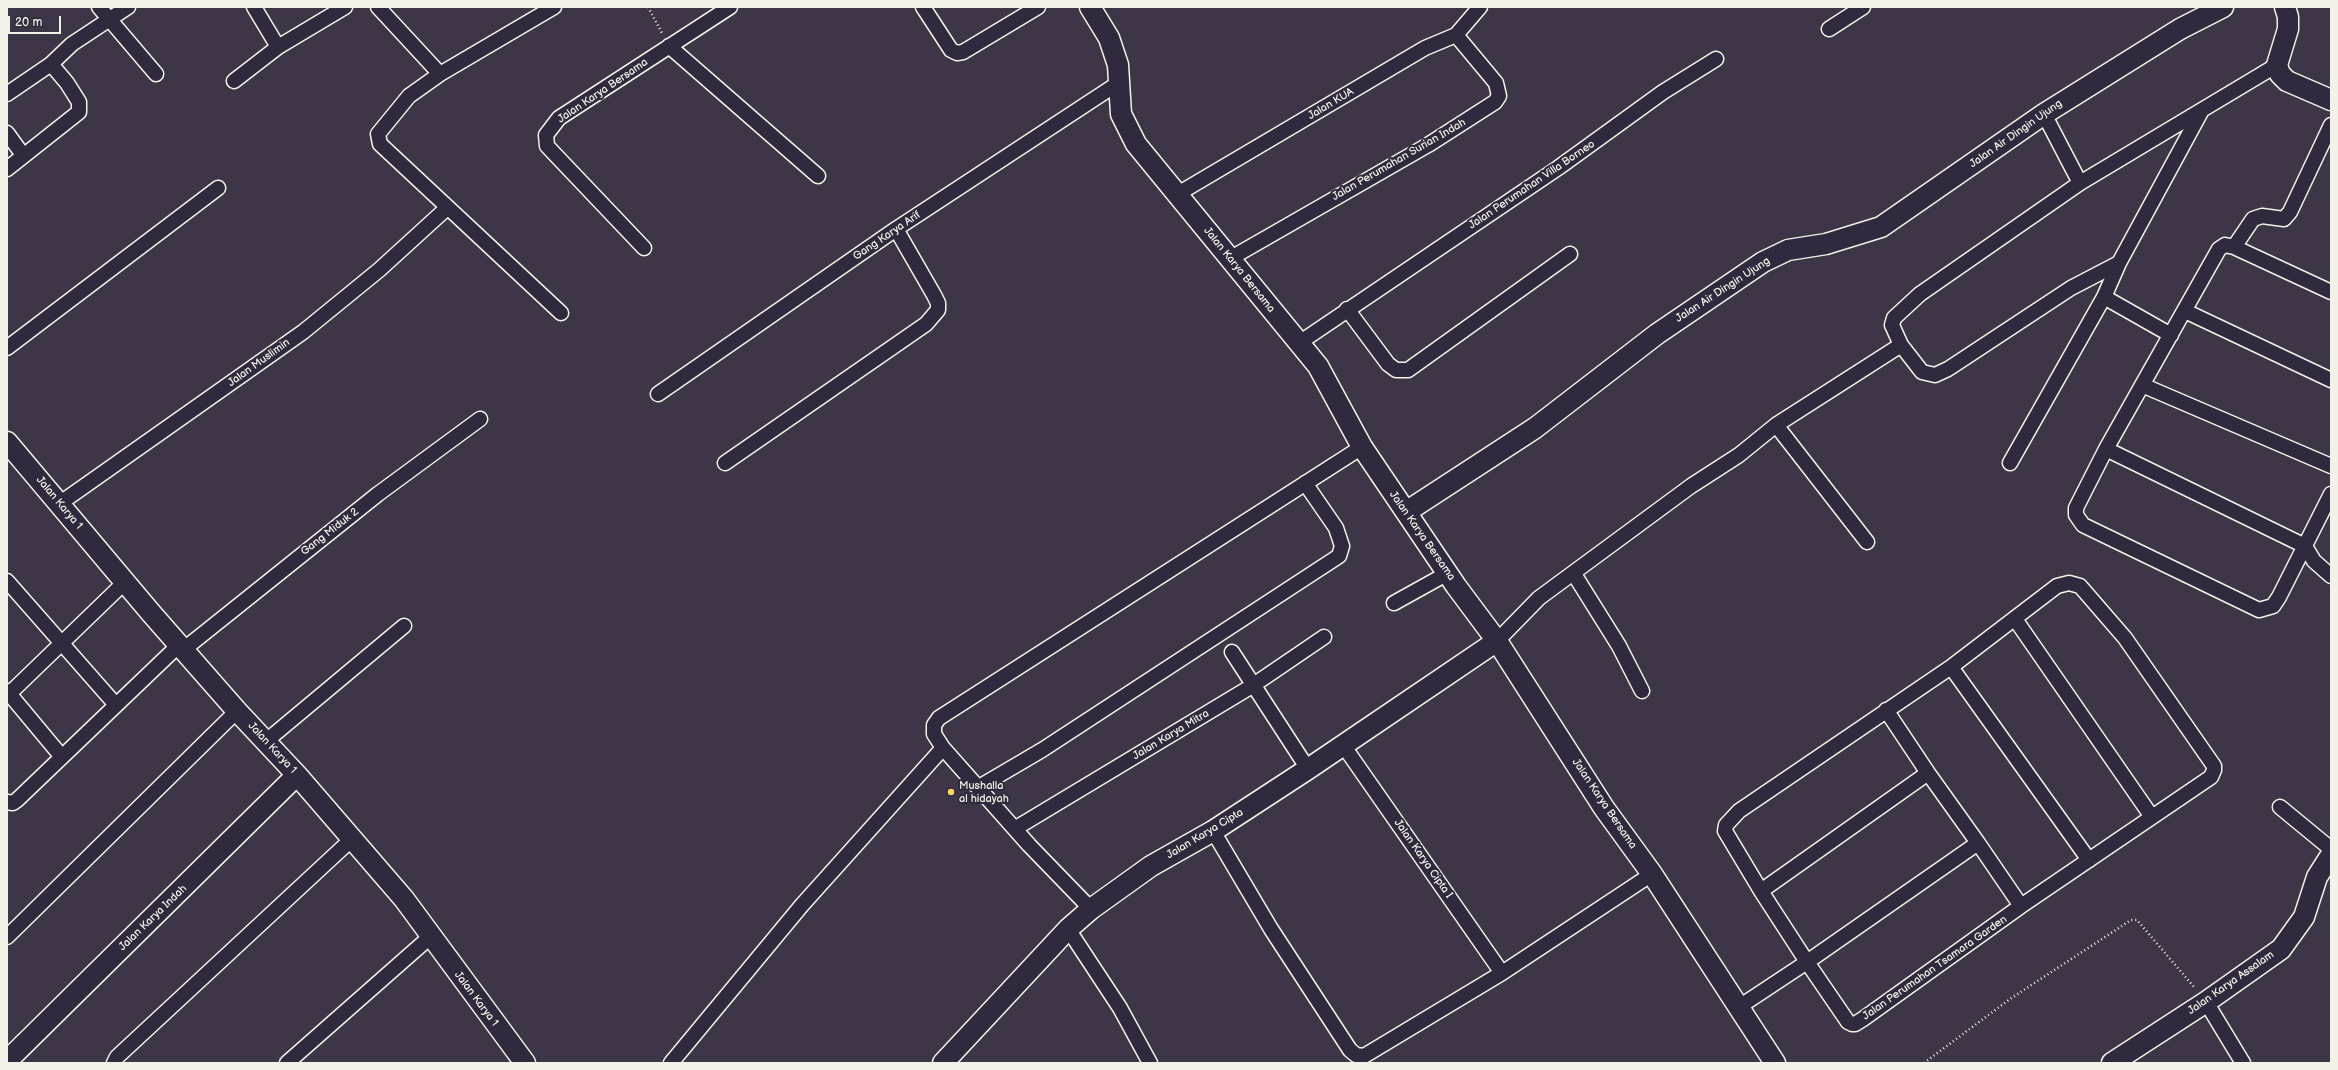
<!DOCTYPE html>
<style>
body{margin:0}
#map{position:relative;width:2338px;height:1070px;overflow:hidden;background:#3e3546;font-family:"Balsamiq Sans",sans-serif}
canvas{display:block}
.frame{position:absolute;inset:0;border:8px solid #f4f1e8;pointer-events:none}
.scale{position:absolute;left:8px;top:16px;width:53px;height:18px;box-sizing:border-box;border:2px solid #f4f1e8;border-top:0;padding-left:5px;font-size:12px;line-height:14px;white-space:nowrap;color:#f4f1e8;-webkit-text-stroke:3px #2f2a3d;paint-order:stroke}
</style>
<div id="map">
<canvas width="2338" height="1070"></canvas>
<div class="frame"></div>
<div class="scale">20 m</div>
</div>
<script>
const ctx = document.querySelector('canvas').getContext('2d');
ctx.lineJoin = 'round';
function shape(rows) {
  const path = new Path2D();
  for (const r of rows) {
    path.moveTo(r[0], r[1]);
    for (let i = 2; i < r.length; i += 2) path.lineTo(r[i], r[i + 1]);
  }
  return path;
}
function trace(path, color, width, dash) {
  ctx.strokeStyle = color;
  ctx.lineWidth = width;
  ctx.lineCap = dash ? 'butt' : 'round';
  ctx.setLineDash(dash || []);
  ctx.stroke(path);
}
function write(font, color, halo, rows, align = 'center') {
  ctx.font = font + ' "Balsamiq Sans",sans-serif';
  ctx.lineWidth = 4;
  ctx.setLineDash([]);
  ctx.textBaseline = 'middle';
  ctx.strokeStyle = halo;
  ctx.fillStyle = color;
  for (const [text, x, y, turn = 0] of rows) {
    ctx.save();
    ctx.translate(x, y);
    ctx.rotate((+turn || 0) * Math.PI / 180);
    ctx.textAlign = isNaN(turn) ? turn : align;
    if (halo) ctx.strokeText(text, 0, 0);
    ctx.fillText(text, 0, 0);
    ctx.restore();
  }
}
const street = shape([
 [99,7,156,74],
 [254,7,278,47],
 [378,7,440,74],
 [554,7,440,74,409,96,378,134,380,144,561,313],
 [923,7,951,50,957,53,963,52,1038,7],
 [1829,29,1863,7],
 [669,46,818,176],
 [234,81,278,47,345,7],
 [7,94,51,64,72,44,128,7],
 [2044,114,2080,183],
 [7,133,23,155],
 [7,169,79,112,79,102,67,83,51,64],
 [1176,195,1425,48,1456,35,1480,7],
 [2234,247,2253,219,2262,216,2284,219,2290,212,2331,125],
 [644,248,547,146,546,135,559,118,730,7],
 [1231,258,1428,145,1495,102,1499,96,1496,83,1456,35],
 [2119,263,2071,288,1948,369,1935,375,1922,372,1901,345,1892,325,1894,318,1920,294,2080,183,2277,65],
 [2331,292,2234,247,2225,245,2219,249,2106,449,2076,508,2076,515,2083,525,2259,610,2273,606,2279,597,2331,494],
 [2104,297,2171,335],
 [1347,309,1388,364,1396,370,1408,370,1570,254],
 [2185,311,2331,380],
 [1299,343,1558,168,1663,92,1716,59],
 [7,348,218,188],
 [2142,385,2331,466],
 [658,394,896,229,1120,82],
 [1776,425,1867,542],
 [2106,449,2305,546,2314,561,2331,576],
 [725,463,926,324,938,310,938,303,934,295,896,229],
 [2010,463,2104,297,2119,263,2202,110],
 [59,504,303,332,379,270,447,208],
 [1574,574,1619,646,1642,691],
 [7,581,116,705],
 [1394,603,1448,573],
 [2015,619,2152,817],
 [1497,641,1539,598,1691,486,1739,455,1776,425,1901,345],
 [183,650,378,494,480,419],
 [1232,652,1308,769],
 [1951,667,2089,860],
 [7,691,62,757],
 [7,696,125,582],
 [1886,710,1928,773,1978,843],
 [265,742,404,626],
 [1343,745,1502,973],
 [979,787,1042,750,1339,556,1342,546,1336,528,1305,483],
 [7,802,13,803,17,800,179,645],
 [2280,807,2331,849],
 [1016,828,1252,686,1324,637],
 [1213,831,1271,929,1350,1050,1356,1055,1364,1056,1502,973,1652,874],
 [1761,891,1928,773],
 [1091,909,1029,845,943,748,934,734,934,725,939,718,1362,447],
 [1068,929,1120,1008,1150,1063],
 [7,937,237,711],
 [2206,1002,2243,1063],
 [1739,1007,1807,962,1978,843,2021,906,2211,777,2214,770,2214,766,2125,638,2080,586,2069,583,2057,586,1951,667,1739,811,1726,825,1725,831,1761,891,1807,962,1848,1022,1852,1024,1855,1024,1863,1019,2021,906],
 [114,1063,117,1057,352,839],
 [287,1063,430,937],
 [671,1063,802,905,943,748]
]);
const secondary = shape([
 [1090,7,1109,38,1118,65,1121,114,1136,144,1318,366,1362,447,1456,586,1497,641,1604,808,1652,874,1775,1063],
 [2285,7,2288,17,2288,29,2277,65,2280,74,2287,81,2331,100],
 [7,442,151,613,237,711,297,775,404,899,525,1063],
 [1406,512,1535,428,1657,334,1763,262,1788,250,1826,244,1881,227,2044,114,2180,29,2223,7],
 [7,1061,297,775],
 [943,1063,1068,929,1091,909,1151,866,1213,831,1308,769,1497,641],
 [2112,1063,2206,1002,2281,949,2304,917,2317,877,2331,855]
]);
trace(street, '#f4f1e8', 17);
trace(secondary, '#f4f1e8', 23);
trace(shape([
 [648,7,662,33],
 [1924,1063,2010,999,2131,920,2137,920,2194,987]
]), '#f4f1e8', 2.5, [1, 3]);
trace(street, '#2f2a3d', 14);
trace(secondary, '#2f2a3d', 20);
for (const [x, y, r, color] of [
 [951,792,4,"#ffd166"]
]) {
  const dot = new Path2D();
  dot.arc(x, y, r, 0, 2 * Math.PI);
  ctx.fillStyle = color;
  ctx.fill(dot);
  trace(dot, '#2f2a3d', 1.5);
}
write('11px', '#f4f1e8', '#2f2a3d', [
 ["Jalan Karya Bersama",603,91,-34],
 ["Jalan KUA",1331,104,-31],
 ["Jalan Air Dingin Ujung",2016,134,-35],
 ["Jalan Perumahan Surian Indah",1399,160,-30],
 ["Jalan Perumahan Villa Borneo",1532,185,-34],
 ["Gang Karya Arif",887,236,-34],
 ["Jalan Karya Bersama",1239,270,51],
 ["Jalan Air Dingin Ujung",1723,290,-33],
 ["Jalan Muslimin",259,363,-36],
 ["Jalan Karya 1",59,503,50],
 ["Gang Miduk 2",330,532,-38],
 ["Jalan Karya Bersama",1422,536,55],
 ["Jalan Karya Mitra",1171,735,-31],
 ["Jalan Karya 1",272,748,47],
 ["Jalan Karya Bersama",1604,804,56],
 ["Jalan Karya Cipta",1205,834,-31],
 ["Jalan Karya Cipta I",1423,859,55],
 ["Jalan Karya Indah",153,918,-44],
 ["Jalan Perumahan Tsamara Garden",1935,968,-35],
 ["Jalan Karya Assalam",2231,983,-35],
 ["Jalan Karya 1",476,999,53]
]);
write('11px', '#f4f1e8', '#2f2a3d', [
 ["Mushalla",959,786],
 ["al hidayah",959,799]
], 'left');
</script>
